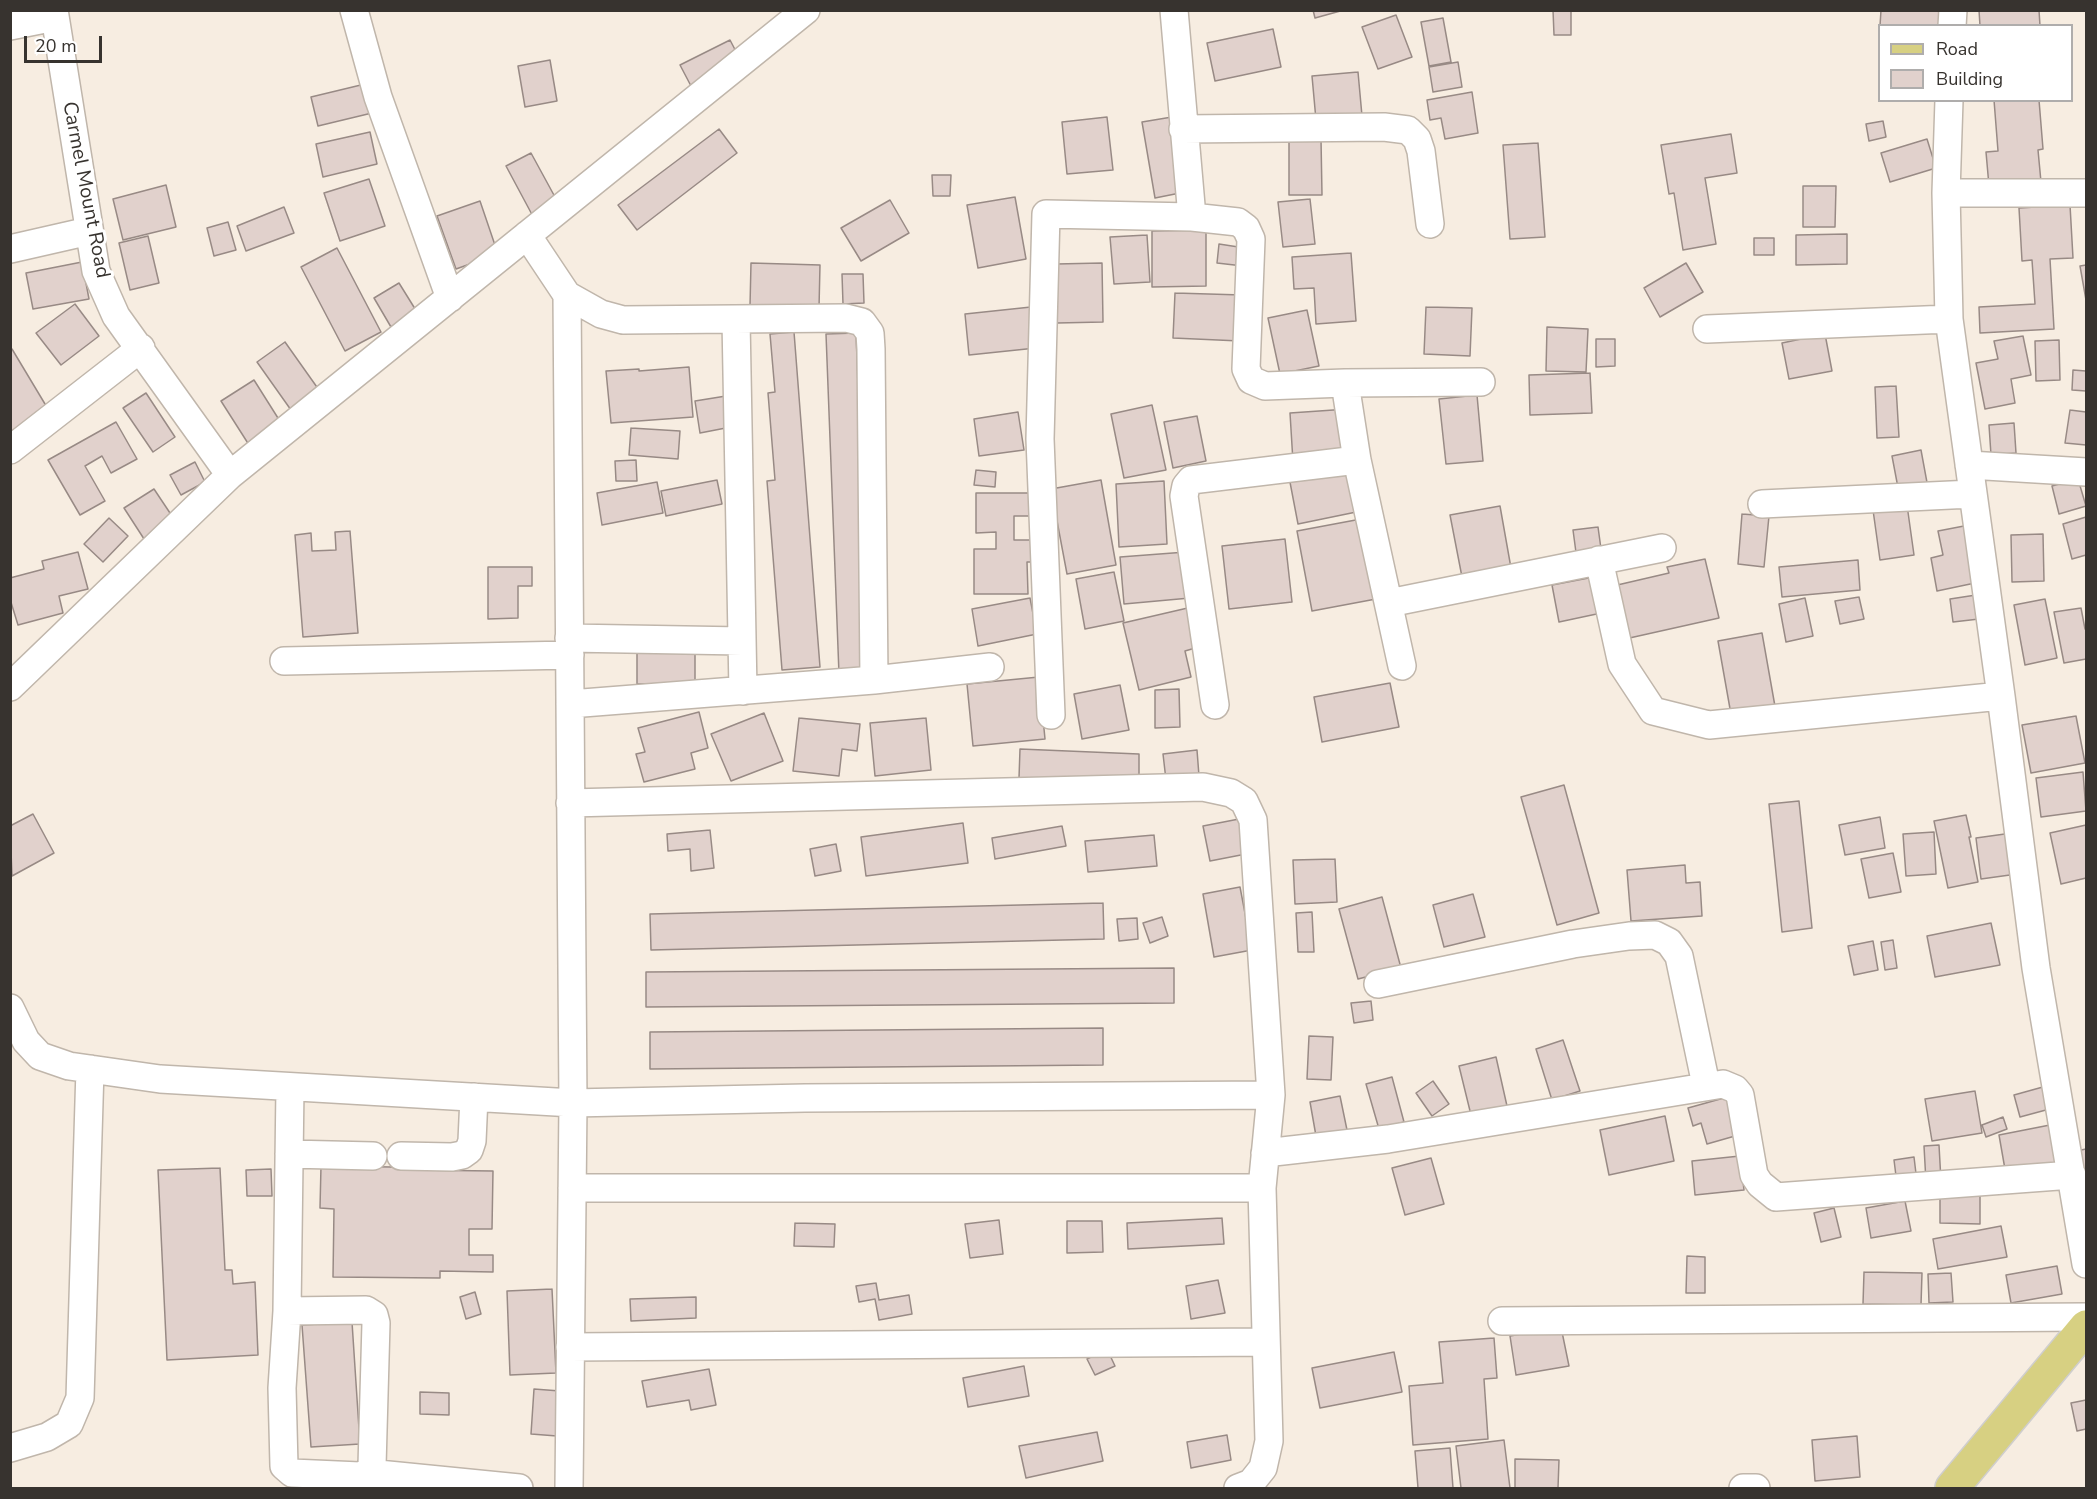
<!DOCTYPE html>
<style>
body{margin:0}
#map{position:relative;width:2097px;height:1499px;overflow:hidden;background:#f7ede1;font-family:"Nunito Sans",sans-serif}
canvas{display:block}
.frame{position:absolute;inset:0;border:12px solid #37332f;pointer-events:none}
.legend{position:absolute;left:1878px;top:24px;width:195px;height:78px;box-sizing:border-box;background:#fff;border:2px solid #afadac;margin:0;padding:8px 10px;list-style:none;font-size:18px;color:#37332f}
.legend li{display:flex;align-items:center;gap:12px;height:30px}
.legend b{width:30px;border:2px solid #afadac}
.scale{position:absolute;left:24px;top:36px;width:78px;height:27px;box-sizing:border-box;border:3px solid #37332f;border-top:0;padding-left:8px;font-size:18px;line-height:21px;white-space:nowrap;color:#37332f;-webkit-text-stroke:4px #fff;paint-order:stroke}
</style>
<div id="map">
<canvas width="2097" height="1499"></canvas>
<div class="frame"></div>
<ul class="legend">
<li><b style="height:8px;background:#d7d082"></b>Road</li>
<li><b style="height:16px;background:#e1d1cc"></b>Building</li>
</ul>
<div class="scale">20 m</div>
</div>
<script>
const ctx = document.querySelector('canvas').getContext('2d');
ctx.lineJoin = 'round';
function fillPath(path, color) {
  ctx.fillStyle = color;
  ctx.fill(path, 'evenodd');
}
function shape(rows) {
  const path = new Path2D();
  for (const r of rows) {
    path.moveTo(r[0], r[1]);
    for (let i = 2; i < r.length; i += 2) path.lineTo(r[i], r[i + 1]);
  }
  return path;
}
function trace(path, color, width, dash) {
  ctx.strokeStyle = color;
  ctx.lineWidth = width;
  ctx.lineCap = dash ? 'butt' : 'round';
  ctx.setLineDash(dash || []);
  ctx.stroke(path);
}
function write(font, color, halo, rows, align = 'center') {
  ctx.font = font + ' "Nunito Sans",sans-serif';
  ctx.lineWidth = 6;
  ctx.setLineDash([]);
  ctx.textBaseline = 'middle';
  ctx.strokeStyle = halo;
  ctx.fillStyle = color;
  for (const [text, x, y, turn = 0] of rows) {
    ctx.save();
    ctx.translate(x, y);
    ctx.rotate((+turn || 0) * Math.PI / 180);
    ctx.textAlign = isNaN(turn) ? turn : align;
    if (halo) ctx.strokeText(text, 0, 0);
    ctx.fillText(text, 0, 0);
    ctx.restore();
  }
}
const building = shape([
 [1313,10,1344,10,1315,18,1313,10],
 [1553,10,1571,10,1571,35,1554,35,1553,10],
 [1881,10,1941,10,1940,26,1880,26,1881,10],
 [1979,10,2039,10,2040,26,1980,26,1979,10],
 [1396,15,1412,57,1378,69,1362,27,1396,15],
 [1443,18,1451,62,1429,66,1421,22,1443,18],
 [1273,29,1281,67,1215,81,1207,43,1273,29],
 [730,40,741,61,691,86,680,65,730,40],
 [550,60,557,101,525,107,518,66,550,60],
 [1458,62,1462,87,1433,92,1429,67,1458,62],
 [1358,72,1362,116,1316,120,1312,76,1358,72],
 [365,84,372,113,318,126,311,97,365,84],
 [1472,92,1478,133,1445,139,1441,118,1430,120,1427,100,1472,92],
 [1994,100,2039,100,2043,149,2038,150,2041,182,1989,186,1986,152,1998,151,1994,100],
 [1107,117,1113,170,1067,174,1062,122,1107,117],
 [1172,117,1185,192,1155,198,1142,122,1172,117],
 [1883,121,1886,137,1869,141,1866,124,1883,121],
 [719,129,737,153,637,230,618,205,719,129],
 [370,132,377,164,323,177,316,144,370,132],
 [1731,134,1737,173,1705,178,1716,244,1683,250,1674,193,1669,194,1661,145,1731,134],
 [1289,139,1321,139,1322,195,1289,195,1289,139],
 [1927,139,1936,168,1890,182,1881,153,1927,139],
 [1538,143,1545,237,1510,239,1503,145,1538,143],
 [531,153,561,208,536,222,506,166,531,153],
 [932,175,951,175,950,196,933,196,932,175],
 [369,179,385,226,340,241,324,193,369,179],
 [166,185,176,227,123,240,113,199,166,185],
 [1803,186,1836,186,1835,227,1803,227,1803,186],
 [1015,197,1026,259,978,268,967,205,1015,197],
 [1310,199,1315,244,1283,247,1278,202,1310,199],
 [890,200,909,233,861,261,841,228,890,200],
 [480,201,498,254,456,269,437,216,480,201],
 [2070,205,2073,258,2050,259,2054,329,1980,333,1979,307,2035,304,2032,260,2022,261,2019,208,2070,205],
 [284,207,294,233,246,251,237,226,284,207],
 [228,222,236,250,214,256,207,228,228,222],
 [1206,230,1206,286,1152,287,1152,231,1206,230],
 [1847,234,1847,264,1796,265,1796,235,1847,234],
 [1147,235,1150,282,1114,284,1110,237,1147,235],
 [148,236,159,283,130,290,119,243,148,236],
 [1754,238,1774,238,1774,255,1754,255,1754,238],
 [1219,244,1245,248,1243,266,1217,263,1219,244],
 [337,248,381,332,345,351,301,267,337,248],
 [1351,253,1356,321,1316,324,1314,288,1294,289,1292,257,1351,253],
 [82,262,89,299,33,309,26,273,82,262],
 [751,263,820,265,819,308,750,306,751,263],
 [1102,263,1103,322,1057,323,1056,264,1102,263],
 [1686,263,1703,292,1660,317,1644,288,1686,263],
 [2086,265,2086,300,2080,266,2086,265],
 [842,274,863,274,864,303,843,304,842,274],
 [399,283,417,312,391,327,374,298,399,283],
 [1175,293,1242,295,1240,341,1173,338,1175,293],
 [75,304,99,336,61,365,36,333,75,304],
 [1031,307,1036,348,969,355,965,314,1031,307],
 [1426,307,1472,308,1470,356,1424,354,1426,307],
 [1307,310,1319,366,1280,374,1268,318,1307,310],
 [1547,327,1588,329,1586,372,1546,371,1547,327],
 [794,332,820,667,782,670,767,481,775,480,768,393,775,392,770,334,794,332],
 [856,333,869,674,839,674,826,334,856,333],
 [1825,334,1832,371,1789,379,1782,343,1825,334],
 [2023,336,2031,375,2011,379,2015,403,1985,409,1976,363,1998,359,1994,341,2023,336],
 [1596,339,1615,339,1615,366,1596,367,1596,339],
 [2059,340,2060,380,2036,381,2035,341,2059,340],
 [285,342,319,390,291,410,257,362,285,342],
 [12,349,48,409,12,431,10,428,10,350,12,349],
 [689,367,693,417,611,423,606,371,639,369,639,371,689,367],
 [2073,370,2086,371,2086,391,2072,390,2073,370],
 [1590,373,1592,413,1530,415,1529,375,1590,373],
 [254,380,283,426,251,448,221,401,254,380],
 [1896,386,1899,437,1877,438,1875,387,1896,386],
 [146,393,175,437,153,452,123,408,146,393],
 [1477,395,1483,461,1446,464,1439,399,1477,395],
 [726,396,731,427,700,433,695,401,726,396],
 [1152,405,1166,470,1124,478,1111,414,1152,405],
 [1348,409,1351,458,1293,462,1290,413,1348,409],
 [2070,410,2086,412,2086,445,2065,443,2070,410],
 [1018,412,1024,450,979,456,974,419,1018,412],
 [1197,416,1206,461,1173,468,1164,422,1197,416],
 [116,422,137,459,111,473,102,456,85,466,105,501,80,515,48,460,116,422],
 [2014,423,2016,453,1991,455,1989,425,2014,423],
 [631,428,680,431,678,459,629,455,631,428],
 [1921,450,1928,488,1899,493,1892,456,1921,450],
 [636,460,637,481,616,481,615,461,636,460],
 [195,462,205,482,181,495,170,475,195,462],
 [1356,463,1366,510,1298,524,1289,477,1356,463],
 [976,470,996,472,995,487,974,485,976,470],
 [2078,479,2086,506,2059,514,2052,486,2078,479],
 [717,480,722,504,666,516,661,491,717,480],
 [1101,480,1116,565,1067,574,1051,489,1101,480],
 [1164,481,1167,544,1119,547,1116,484,1164,481],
 [657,482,663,513,602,525,597,493,657,482],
 [154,489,176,522,146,542,124,508,154,489],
 [976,493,1032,493,1032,516,1014,516,1014,540,1040,540,1040,562,1027,562,1028,594,974,594,974,549,996,549,996,532,976,533,976,493],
 [1907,505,1914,555,1880,560,1873,510,1907,505],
 [1500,506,1511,568,1462,577,1450,515,1500,506],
 [1742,514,1769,516,1764,567,1738,564,1742,514],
 [2086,517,2086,555,2072,559,2063,524,2086,517],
 [109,518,128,536,103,562,84,544,109,518],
 [1361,519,1376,599,1312,611,1297,531,1361,519],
 [1964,526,1975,583,1937,591,1931,558,1943,555,1938,531,1964,526],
 [1598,527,1602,556,1577,560,1573,530,1598,527],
 [350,531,358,633,303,637,295,535,311,533,312,551,336,550,335,532,350,531],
 [2043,534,2044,581,2012,582,2011,535,2043,534],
 [1285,539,1292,602,1229,609,1222,546,1285,539],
 [78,552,88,589,59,596,63,613,18,625,10,599,10,578,44,569,42,561,78,552],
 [1186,552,1190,598,1124,604,1120,557,1186,552],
 [1705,559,1719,618,1625,639,1613,586,1669,573,1667,567,1705,559],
 [1858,560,1860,590,1782,597,1779,567,1858,560],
 [488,567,532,567,532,586,518,586,518,618,488,619,488,567],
 [1114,572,1124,621,1085,629,1076,579,1114,572],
 [1599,576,1606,612,1559,622,1552,585,1599,576],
 [1976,595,1979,619,1953,622,1950,599,1976,595],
 [1859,597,1864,619,1840,624,1835,601,1859,597],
 [1030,598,1037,634,978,646,972,609,1030,598],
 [1805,598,1813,636,1786,642,1779,604,1805,598],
 [2045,599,2057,658,2025,665,2014,605,2045,599],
 [1192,607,1202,646,1185,651,1191,677,1139,690,1123,623,1192,607],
 [2081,608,2085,629,2086,628,2086,659,2064,663,2054,612,2081,608],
 [1762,633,1776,712,1732,720,1718,641,1762,633],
 [695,644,695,683,637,684,637,645,695,644],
 [1039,677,1045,739,973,746,967,684,1039,677],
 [1390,683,1399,727,1322,742,1314,697,1390,683],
 [1120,685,1129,730,1082,739,1074,694,1120,685],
 [1179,689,1180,727,1155,728,1155,690,1179,689],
 [699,712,708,748,691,753,695,769,644,782,636,754,645,752,638,728,699,712],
 [764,713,783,761,731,781,711,734,764,713],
 [2076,716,2085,763,2031,773,2022,725,2076,716],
 [799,718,860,724,857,751,842,749,839,776,793,771,799,718],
 [926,718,931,770,875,776,870,723,926,718],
 [1020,749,1139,754,1139,782,1019,778,1020,749],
 [1197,750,1199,776,1166,780,1163,754,1197,750],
 [2083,772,2086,811,2041,817,2036,778,2083,772],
 [1564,785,1599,913,1557,925,1521,797,1564,785],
 [1799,801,1812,928,1782,932,1769,804,1799,801],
 [33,814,54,853,12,876,10,826,33,814],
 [1966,815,1971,837,1969,837,1978,882,1948,888,1934,821,1966,815],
 [1880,817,1885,848,1845,855,1839,825,1880,817],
 [1239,819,1246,854,1210,861,1203,826,1239,819],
 [963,823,968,863,866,876,861,837,963,823],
 [2086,825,2086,878,2061,884,2050,833,2086,825],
 [1062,826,1066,846,995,859,992,838,1062,826],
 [710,830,714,868,691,871,690,849,668,851,667,834,710,830],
 [1934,832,1936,874,1906,876,1903,834,1934,832],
 [2012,833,2017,874,1981,879,1976,838,2012,833],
 [1154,835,1157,866,1088,872,1085,841,1154,835],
 [836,844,841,871,815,876,810,849,836,844],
 [1893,853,1901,892,1869,898,1861,859,1893,853],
 [1335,859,1337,902,1295,904,1293,860,1335,859],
 [1685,865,1686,883,1700,882,1702,916,1631,921,1627,870,1685,865],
 [1240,887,1252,950,1214,957,1203,894,1240,887],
 [1473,894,1485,937,1444,947,1433,905,1473,894],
 [1382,897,1401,968,1358,979,1339,909,1382,897],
 [1103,903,1104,939,651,950,650,914,1103,903],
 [1312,912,1314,952,1298,952,1296,913,1312,912],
 [1162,917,1168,936,1150,943,1143,923,1162,917],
 [1137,918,1138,939,1119,941,1117,919,1137,918],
 [1991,923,2000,965,1935,977,1927,936,1991,923],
 [1893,940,1897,968,1885,970,1881,942,1893,940],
 [1873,941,1878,970,1854,975,1848,946,1873,941],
 [1174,968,1174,1003,646,1007,646,972,1174,968],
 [1371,1001,1373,1020,1354,1023,1351,1003,1371,1001],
 [1103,1028,1103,1065,650,1069,650,1032,1103,1028],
 [1309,1036,1333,1037,1331,1080,1307,1079,1309,1036],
 [1563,1040,1580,1091,1552,1100,1536,1049,1563,1040],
 [1496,1057,1507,1106,1471,1115,1459,1066,1496,1057],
 [1392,1077,1404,1122,1379,1129,1366,1084,1392,1077],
 [1433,1081,1449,1104,1432,1116,1416,1093,1433,1081],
 [2050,1085,2057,1107,2020,1117,2014,1095,2050,1085],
 [1975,1091,1982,1133,1932,1141,1925,1099,1975,1091],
 [1340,1096,1347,1130,1316,1136,1310,1102,1340,1096],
 [1731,1096,1742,1134,1707,1144,1701,1123,1693,1126,1688,1108,1731,1096],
 [1665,1116,1674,1161,1609,1175,1600,1130,1665,1116],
 [2003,1117,2007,1129,1986,1137,1982,1125,2003,1117],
 [2055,1124,2062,1164,2006,1175,1999,1135,2055,1124],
 [1939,1145,1941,1181,1926,1182,1924,1146,1939,1145],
 [392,1148,415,1170,493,1171,492,1229,469,1229,469,1255,493,1255,493,1272,440,1271,440,1278,333,1277,334,1209,320,1208,321,1166,392,1167,392,1148],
 [2086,1149,2086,1184,2083,1184,2076,1151,2086,1149],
 [1740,1156,1744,1190,1695,1195,1692,1161,1740,1156],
 [1914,1157,1917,1182,1897,1184,1894,1160,1914,1157],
 [1431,1158,1444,1204,1405,1215,1392,1168,1431,1158],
 [220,1168,225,1270,232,1270,233,1284,255,1282,258,1355,167,1360,158,1170,220,1168],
 [271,1169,272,1196,247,1196,246,1170,271,1169],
 [1940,1192,1980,1193,1980,1224,1940,1223,1940,1192],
 [1905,1201,1911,1231,1871,1238,1866,1208,1905,1201],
 [1834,1208,1841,1237,1821,1242,1814,1213,1834,1208],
 [1222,1218,1224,1244,1128,1249,1127,1223,1222,1218],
 [999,1220,1003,1254,970,1258,965,1224,999,1220],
 [1067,1221,1102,1221,1103,1252,1067,1253,1067,1221],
 [795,1223,835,1224,834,1247,794,1246,795,1223],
 [2001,1226,2007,1257,1938,1269,1933,1239,2001,1226],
 [1687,1256,1705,1257,1705,1293,1686,1293,1687,1256],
 [2057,1266,2062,1294,2011,1303,2006,1275,2057,1266],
 [1864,1272,1922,1273,1921,1305,1863,1304,1864,1272],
 [1951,1273,1953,1302,1929,1303,1928,1274,1951,1273],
 [1218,1280,1225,1313,1191,1319,1186,1286,1218,1280],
 [876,1283,879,1300,909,1295,912,1314,879,1320,875,1299,859,1302,856,1286,876,1283],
 [552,1289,556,1373,510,1375,507,1291,552,1289],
 [475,1292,481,1314,466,1319,460,1297,475,1292],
 [696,1297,696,1318,631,1321,630,1299,696,1297],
 [352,1322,360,1444,311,1447,302,1325,352,1322],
 [1561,1327,1569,1366,1516,1375,1510,1336,1561,1327],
 [1494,1338,1497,1378,1484,1379,1488,1439,1413,1445,1409,1386,1443,1383,1439,1342,1494,1338],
 [1107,1349,1115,1366,1095,1375,1087,1359,1107,1349],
 [1394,1352,1402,1392,1320,1408,1312,1368,1394,1352],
 [1024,1366,1029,1396,968,1407,963,1378,1024,1366],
 [709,1369,716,1405,691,1410,689,1400,647,1407,642,1381,709,1369],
 [534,1389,560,1391,557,1436,531,1434,534,1389],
 [420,1392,449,1393,449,1415,420,1414,420,1392],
 [2086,1400,2086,1429,2077,1431,2071,1403,2086,1400],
 [1097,1432,1103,1461,1026,1478,1019,1446,1097,1432],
 [1227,1435,1231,1460,1191,1468,1187,1442,1227,1435],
 [1857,1436,1860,1477,1815,1481,1812,1440,1857,1436],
 [1504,1440,1510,1488,1461,1488,1456,1446,1504,1440],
 [1450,1448,1453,1488,1418,1488,1415,1451,1450,1448],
 [1515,1459,1559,1460,1558,1488,1515,1488,1515,1459]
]);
fillPath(building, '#e1d1cc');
trace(building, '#988a85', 1.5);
const minor = shape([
 [54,10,96,271,116,316,230,475],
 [354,10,378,97,450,298],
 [10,26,55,17],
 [1952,26,1953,10],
 [1949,100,1946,193,1949,319,2001,696,2036,968,2086,1264],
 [1183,129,1384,127,1408,130,1417,139,1421,151,1430,224],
 [1946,193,2086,193],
 [1192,217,1238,222,1246,228,1251,239,1246,369,1251,380,1265,386,1345,383,1481,382],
 [527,235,567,295,601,314,623,320,846,318,862,322,870,333,871,349,874,680],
 [10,249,89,231],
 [567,295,573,1103,569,1488],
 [736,320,743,691],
 [1707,329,1949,319],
 [1345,383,1357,460,1402,666],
 [10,450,141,348],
 [1969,465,2086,472],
 [1762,504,1972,494],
 [1599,560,1622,664,1653,711,1709,725,2001,696],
 [1389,603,1662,548],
 [569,638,742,641],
 [284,661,570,655],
 [10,687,230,475,806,10],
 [570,704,874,680,990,667],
 [1215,705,1184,496,1186,486,1191,480,1357,460],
 [1051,715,1040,439,1046,214,1192,217,1174,10],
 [570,803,1203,787,1231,793,1244,801,1253,820,1271,1095,1262,1188,1269,1441,1263,1468,1251,1483,1238,1488],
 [1378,984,1573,944,1629,936,1655,935,1669,942,1679,956,1706,1085],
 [10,1008,26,1041,40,1056,69,1066,160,1079,573,1103,805,1098,1271,1095],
 [290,1087,287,1311,282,1388,284,1466,292,1473,360,1476,368,1473,519,1488],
 [1265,1153,1388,1139,1723,1084,1735,1089,1740,1095,1754,1175,1760,1184,1776,1197,2072,1175],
 [289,1154,373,1156],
 [401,1156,452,1157,462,1155,469,1150,472,1141,474,1097],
 [572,1188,1262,1188],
 [287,1311,366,1310,374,1315,376,1323,372,1466,368,1473],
 [1502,1321,2086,1317],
 [570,1347,1266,1342],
 [10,1448,47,1437,69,1424,80,1398,90,1069],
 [1743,1488,1756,1488]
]);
const major = shape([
 [1952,1488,2086,1327]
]);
trace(minor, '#c0b6ab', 30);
trace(major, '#cfcecd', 36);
trace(minor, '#fff', 27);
trace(major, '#d7d082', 33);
write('20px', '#37332f', '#fff', [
 ["Carmel Mount Road",85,190,79]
]);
</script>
